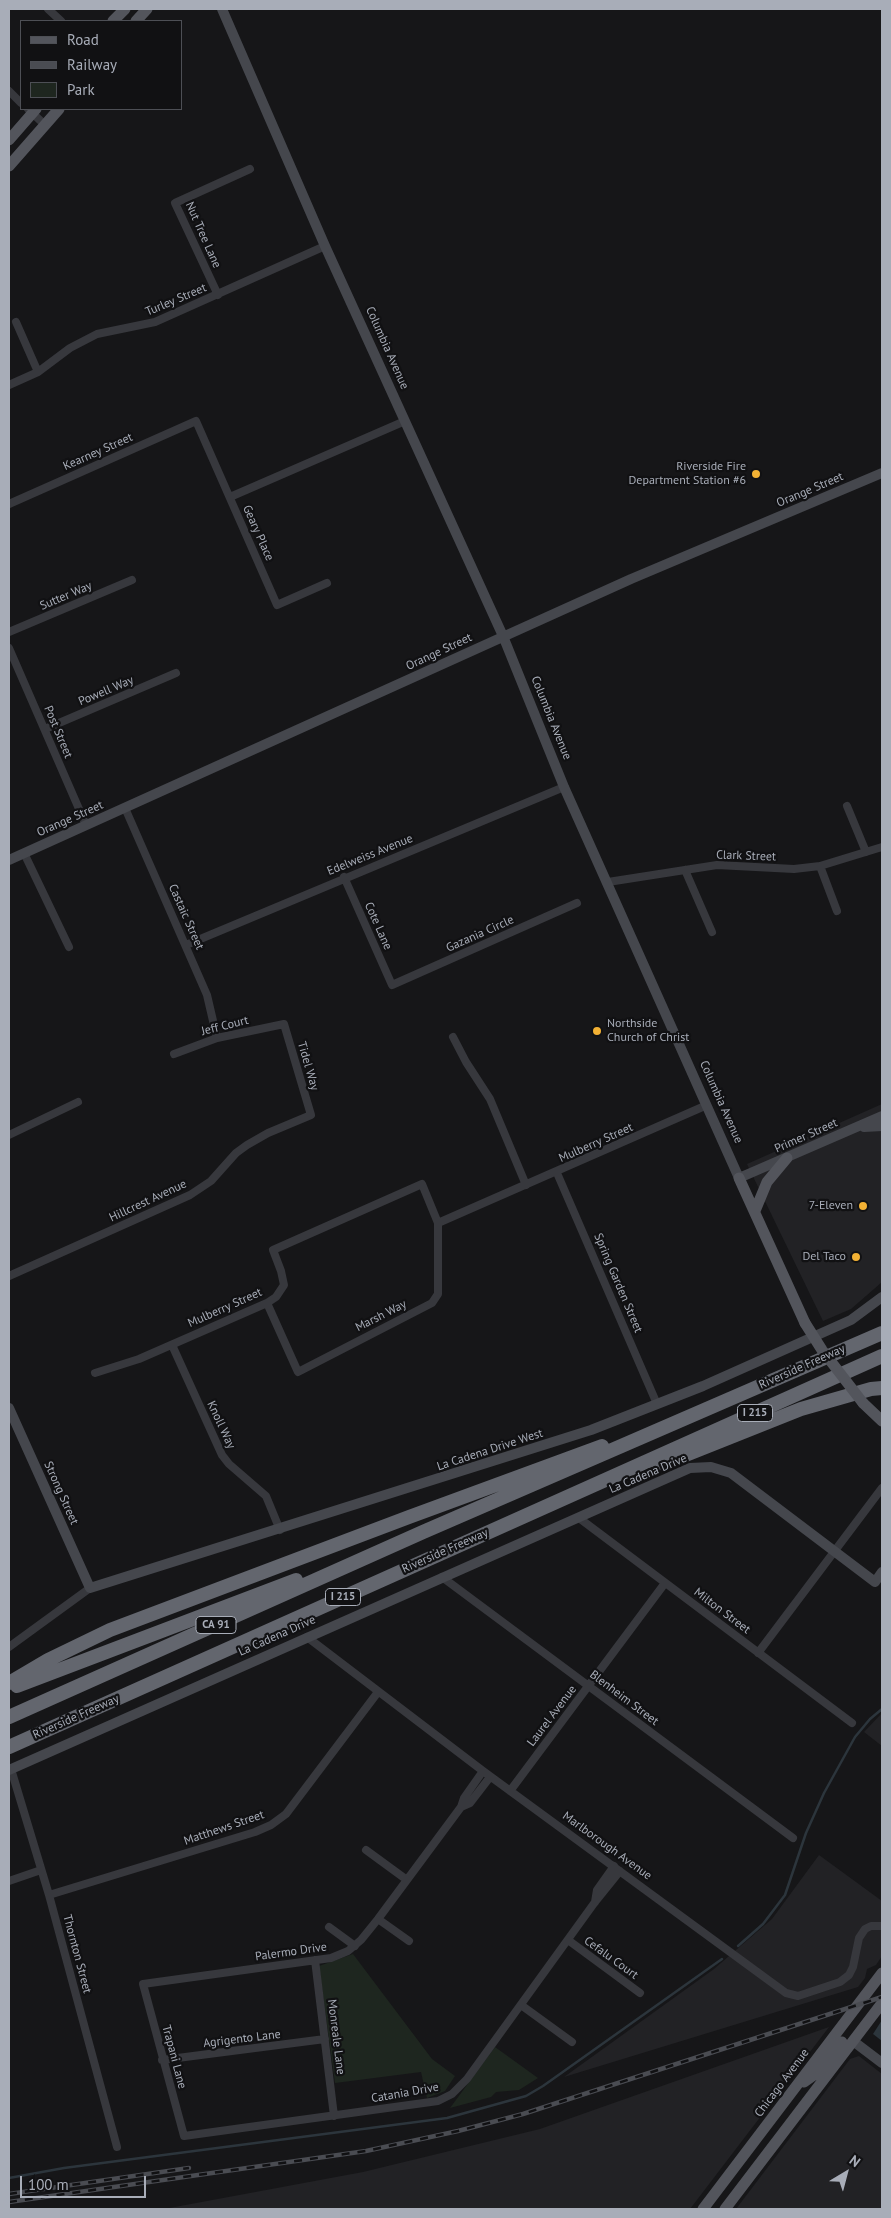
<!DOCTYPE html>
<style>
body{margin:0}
#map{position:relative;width:891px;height:2218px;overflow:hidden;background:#161618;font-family:"PT Sans",sans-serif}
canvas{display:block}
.frame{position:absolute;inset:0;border:10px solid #a8adb8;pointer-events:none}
.legend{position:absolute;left:20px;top:20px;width:162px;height:90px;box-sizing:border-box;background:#111113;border:1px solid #4d4f55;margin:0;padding:6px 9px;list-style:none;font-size:15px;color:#a8adb8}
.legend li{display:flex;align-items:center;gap:10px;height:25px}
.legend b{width:25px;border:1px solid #4d4f55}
.north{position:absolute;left:821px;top:2148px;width:50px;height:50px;-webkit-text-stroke:4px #111113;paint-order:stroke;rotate:37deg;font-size:14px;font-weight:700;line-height:20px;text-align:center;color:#a8adb8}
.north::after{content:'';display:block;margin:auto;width:18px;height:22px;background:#a8adb8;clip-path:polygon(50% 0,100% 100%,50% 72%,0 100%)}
.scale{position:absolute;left:20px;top:2176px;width:126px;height:22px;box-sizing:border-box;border:2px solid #a8adb8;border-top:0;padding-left:6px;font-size:15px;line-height:18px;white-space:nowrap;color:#a8adb8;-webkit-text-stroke:4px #111113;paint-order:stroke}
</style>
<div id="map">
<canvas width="891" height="2218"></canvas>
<div class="frame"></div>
<ul class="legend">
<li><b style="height:6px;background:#53555c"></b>Road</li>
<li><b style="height:6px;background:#4a4c52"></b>Railway</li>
<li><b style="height:14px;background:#1e261f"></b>Park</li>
</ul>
<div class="north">N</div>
<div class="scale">100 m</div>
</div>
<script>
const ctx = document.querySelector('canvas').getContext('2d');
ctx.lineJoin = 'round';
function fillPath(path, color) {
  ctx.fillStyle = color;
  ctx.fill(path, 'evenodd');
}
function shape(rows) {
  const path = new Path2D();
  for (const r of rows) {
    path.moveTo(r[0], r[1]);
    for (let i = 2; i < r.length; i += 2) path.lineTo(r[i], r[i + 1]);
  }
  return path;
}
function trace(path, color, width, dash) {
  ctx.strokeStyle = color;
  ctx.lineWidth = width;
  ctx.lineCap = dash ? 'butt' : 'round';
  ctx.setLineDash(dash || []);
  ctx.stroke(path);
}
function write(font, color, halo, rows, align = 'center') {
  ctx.font = font + ' "PT Sans",sans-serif';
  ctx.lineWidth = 4.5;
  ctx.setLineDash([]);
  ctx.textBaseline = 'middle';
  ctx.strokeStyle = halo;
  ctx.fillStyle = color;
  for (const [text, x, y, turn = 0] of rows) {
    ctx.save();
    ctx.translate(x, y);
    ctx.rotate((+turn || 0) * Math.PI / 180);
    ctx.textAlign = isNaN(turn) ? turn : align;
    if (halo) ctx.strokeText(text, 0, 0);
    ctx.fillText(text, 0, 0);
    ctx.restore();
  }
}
fillPath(shape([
 [882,1104,882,1282,851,1309,823,1321,747,1164],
 [882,1713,882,1746,864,1732],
 [819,1855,882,1901,882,1956,876,1965,867,1969,865,1978,858,1987,564,2077,714,1969,772,1919],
 [829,2027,690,2209,164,2209,363,2172,540,2129],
 [859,2056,882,2074,882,2209,736,2209,850,2059]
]), '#222225');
fillPath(shape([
 [353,1954,432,2059,455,2076,445,2091,427,2098,421,2072,335,2083,319,1966],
 [495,2047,538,2078,519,2090,496,2092,491,2097,450,2108]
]), '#1e261f');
fillPath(shape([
 [882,2020,882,2041,873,2034]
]), '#2c353c');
trace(shape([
 [738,1946,763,1924,785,1895,806,1833,824,1793,855,1737,870,1719,882,1709],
 [9,2178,64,2168,447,2118,526,2096,543,2086,722,1959]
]), '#2c353c', 2.5);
trace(shape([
 [48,9,61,21],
 [9,91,21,103],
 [28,109,45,125],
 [218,295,175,203,250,169],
 [16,322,38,372],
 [9,385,38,372,70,348,97,334,155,322,325,246],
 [230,497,405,421],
 [9,504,196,421,277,605,327,583],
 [9,632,132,580],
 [9,648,86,825],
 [45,729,176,673],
 [847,806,866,852],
 [125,808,207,995,217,1038],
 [24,853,69,947],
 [820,866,837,911],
 [685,870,712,932],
 [344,877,392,985,577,903],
 [608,882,717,865,794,869,820,866,882,847],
 [186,945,564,787],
 [453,1037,466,1062,490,1099,526,1185],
 [9,1135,78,1102],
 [557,1173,657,1404],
 [438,1223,707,1105],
 [9,1276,190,1195,211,1181,236,1153,247,1145,268,1133,311,1115,284,1024,217,1038,174,1054],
 [172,1345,222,1455,229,1464,266,1496,280,1530],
 [95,1373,139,1359,267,1303,276,1297,284,1285,281,1271,273,1250,422,1184,438,1223,438,1294,432,1303,298,1372,267,1303],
 [579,1518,852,1723],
 [442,1577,793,1838],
 [307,1637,483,1771,786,1993,798,1996,840,1982,849,1975,853,1967,859,1938,865,1929,871,1926,882,1926],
 [9,1647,90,1588],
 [758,1653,882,1488],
 [11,1769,49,1895,117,2147],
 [483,1771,464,1798,461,1807,378,1919,361,1940,348,1951,331,1958,143,1984,184,2136,438,2101,452,2094,467,2079,595,1902,620,1871],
 [510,1791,665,1583],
 [461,1807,470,1803,490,1777],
 [366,1850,407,1880],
 [9,1881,41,1870],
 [49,1895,255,1832,271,1825,286,1814,378,1692],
 [595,1902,597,1890,614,1866],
 [378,1919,409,1941],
 [329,1927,355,1946],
 [568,1940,640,1993],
 [315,1960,334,2116],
 [521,2005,572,2042],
 [162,2060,325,2039]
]), '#37383d', 8);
trace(shape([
 [222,9,325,246,503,636,564,787,739,1178,882,1116],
 [9,860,631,579,882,473],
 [864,1127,882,1126],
 [9,1408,90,1588,591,1430,703,1386,851,1320,882,1297],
 [9,1770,690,1468,711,1467,731,1473,875,1582,882,1572],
 [853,2041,882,2063]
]), '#45474d', 10);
trace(shape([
 [113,21,125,9],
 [136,21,147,9],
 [9,140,36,109],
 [9,166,59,109],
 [739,1178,805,1323],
 [755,1211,767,1182,787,1158],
 [863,1403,882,1421],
 [804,2082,818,2072,842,2042],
 [703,2209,882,1973],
 [725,2209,882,2003]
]), '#53555c', 11);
trace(shape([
 [658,1463,678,1458,801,1409,871,1389,882,1388],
 [9,1683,48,1660,110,1630,409,1517,602,1446],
 [17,1686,296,1580],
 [9,1717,423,1532,882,1333],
 [9,1747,882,1356]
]), '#63666e', 14);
const rail = shape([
 [9,2194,189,2168],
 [9,2202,366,2151,458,2131,523,2114,882,1997]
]);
trace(rail, '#4a4c52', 4.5);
trace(rail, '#111113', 2.5, [8]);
trace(shape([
 [805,1323,822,1350,863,1403]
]), '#53555c', 11);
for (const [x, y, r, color] of [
 [756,474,5,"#f2b134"],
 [597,1031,5,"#f2b134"],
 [863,1206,5,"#f2b134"],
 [856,1257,5,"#f2b134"]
]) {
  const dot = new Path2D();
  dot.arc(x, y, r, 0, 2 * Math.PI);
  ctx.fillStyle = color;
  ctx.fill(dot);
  trace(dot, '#111113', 2);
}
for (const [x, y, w] of [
 [755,1413,35],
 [343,1597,35],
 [216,1625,40]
]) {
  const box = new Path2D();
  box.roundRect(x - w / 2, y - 8.5, w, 17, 4);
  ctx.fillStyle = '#111113';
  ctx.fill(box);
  trace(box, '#a8adb8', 1);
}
write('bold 11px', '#a8adb8', null, [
 ["I 215",755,1413],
 ["I 215",343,1597],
 ["CA 91",216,1625]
]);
write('12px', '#a8adb8', '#111113', [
 ["Nut Tree Lane",203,235,66],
 ["Turley Street",176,300,-23],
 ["Columbia Avenue",387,348,66],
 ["Kearney Street",98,452,-24],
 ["Orange Street",810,490,-23],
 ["Geary Place",258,533,66],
 ["Sutter Way",66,596,-23],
 ["Orange Street",439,652,-25],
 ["Powell Way",106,691,-23],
 ["Columbia Avenue",551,718,68],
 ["Post Street",58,732,67],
 ["Orange Street",70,819,-24],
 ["Edelweiss Avenue",370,855,-22],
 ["Clark Street",746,856,2],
 ["Castaic Street",186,917,66],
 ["Cote Lane",378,926,66],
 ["Gazania Circle",480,934,-24],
 ["Jeff Court",225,1026,-14],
 ["Tidel Way",308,1066,74],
 ["Columbia Avenue",721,1102,66],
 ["Primer Street",806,1136,-24],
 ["Mulberry Street",596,1143,-24],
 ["Hillcrest Avenue",148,1201,-25],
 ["Spring Garden Street",618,1283,67],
 ["Mulberry Street",225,1308,-24],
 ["Marsh Way",381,1316,-27],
 ["Riverside Freeway",802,1367,-24],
 ["Knoll Way",221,1425,65],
 ["La Cadena Drive West",490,1450,-18],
 ["La Cadena Drive",648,1474,-23],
 ["Strong Street",61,1493,66],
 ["Riverside Freeway",445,1551,-24],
 ["Milton Street",722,1611,37],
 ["La Cadena Drive",277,1636,-24],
 ["Blenheim Street",624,1698,37],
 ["Laurel Avenue",552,1716,-53],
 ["Riverside Freeway",76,1717,-24],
 ["Matthews Street",224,1828,-19],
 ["Marlborough Avenue",607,1846,36],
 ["Palermo Drive",291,1952,-8],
 ["Thornton Street",77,1954,75],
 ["Cefalu Court",611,1958,36],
 ["Monreale Lane",336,2037,83],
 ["Agrigento Lane",242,2039,-7],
 ["Trapani Lane",174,2057,75],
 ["Chicago Avenue",782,2083,-53],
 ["Catania Drive",405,2093,-10]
]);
write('12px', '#a8adb8', '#111113', [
 ["Riverside Fire",746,467],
 ["Department Station #6",746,481],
 ["Northside",607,1024,"left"],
 ["Church of Christ",607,1038,"left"],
 ["7-Eleven",853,1206],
 ["Del Taco",846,1257]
], 'right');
</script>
